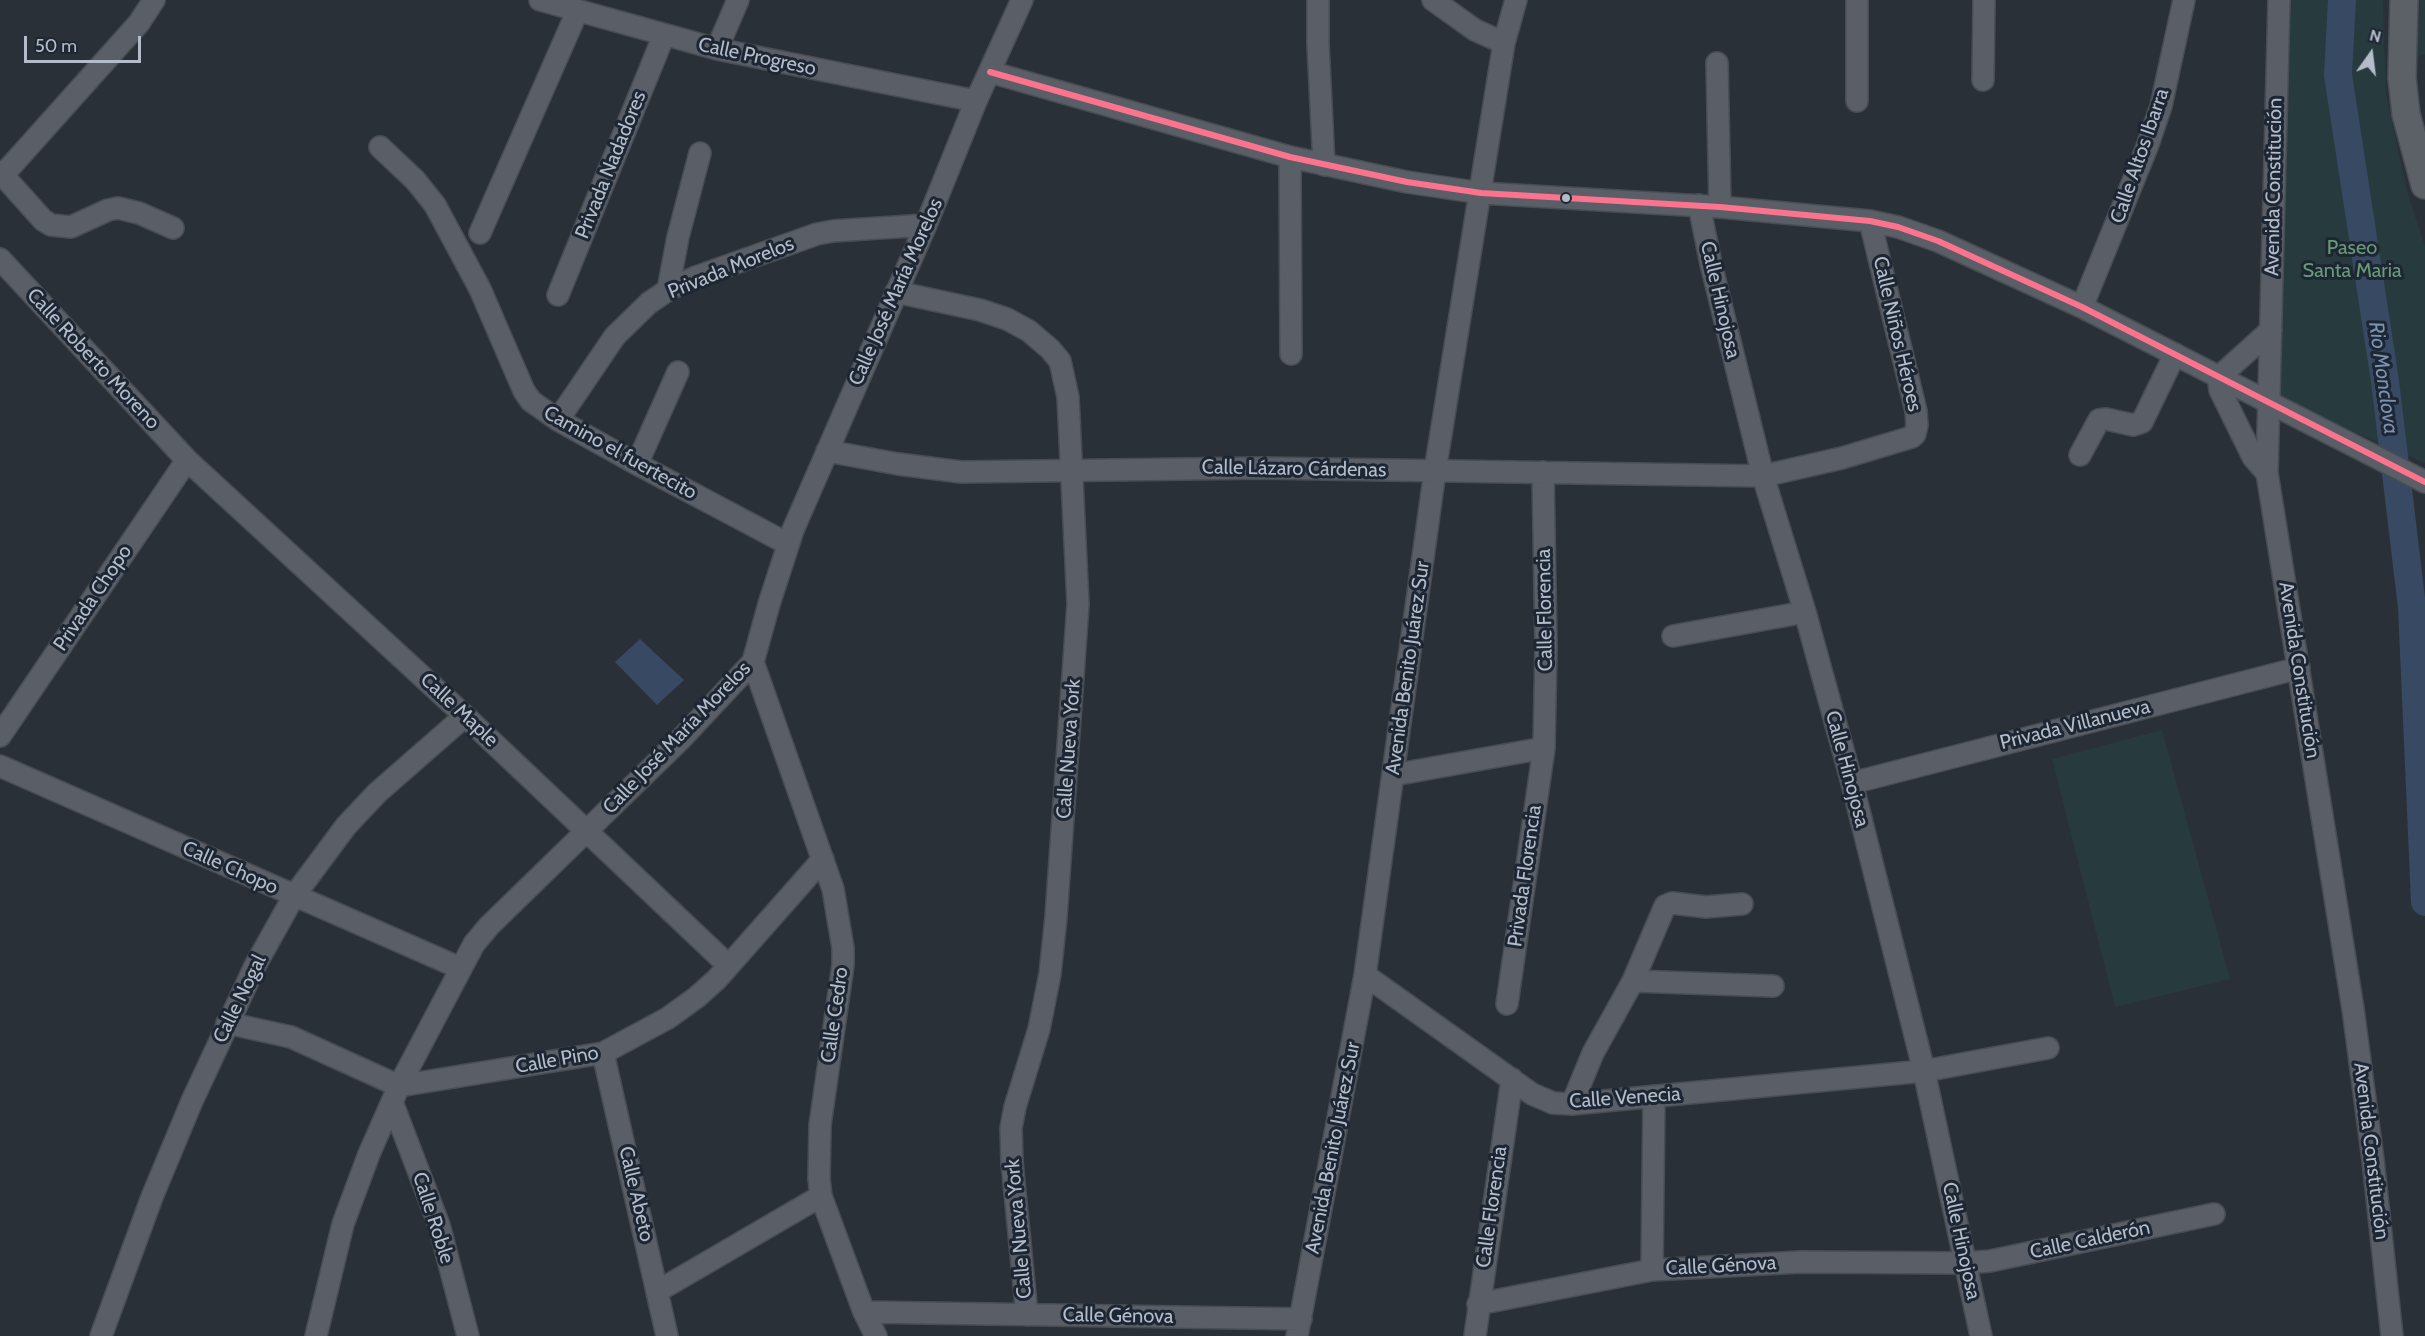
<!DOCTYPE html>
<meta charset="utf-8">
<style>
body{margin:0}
#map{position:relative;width:2425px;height:1336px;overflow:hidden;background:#2a3038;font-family:Cabin,sans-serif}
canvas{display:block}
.north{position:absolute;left:2341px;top:24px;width:60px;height:60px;-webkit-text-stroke:4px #1d2633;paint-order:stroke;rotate:14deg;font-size:16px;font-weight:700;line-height:24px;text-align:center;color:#b4bcc9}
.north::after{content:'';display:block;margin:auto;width:21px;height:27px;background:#b4bcc9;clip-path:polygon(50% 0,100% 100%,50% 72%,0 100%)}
.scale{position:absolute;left:24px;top:36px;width:117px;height:27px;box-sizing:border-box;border:3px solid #b4bcc9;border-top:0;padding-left:8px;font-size:18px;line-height:21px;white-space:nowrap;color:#b4bcc9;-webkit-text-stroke:4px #1d2633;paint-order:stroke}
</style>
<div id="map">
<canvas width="2425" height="1336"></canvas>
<div class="north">N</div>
<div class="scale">50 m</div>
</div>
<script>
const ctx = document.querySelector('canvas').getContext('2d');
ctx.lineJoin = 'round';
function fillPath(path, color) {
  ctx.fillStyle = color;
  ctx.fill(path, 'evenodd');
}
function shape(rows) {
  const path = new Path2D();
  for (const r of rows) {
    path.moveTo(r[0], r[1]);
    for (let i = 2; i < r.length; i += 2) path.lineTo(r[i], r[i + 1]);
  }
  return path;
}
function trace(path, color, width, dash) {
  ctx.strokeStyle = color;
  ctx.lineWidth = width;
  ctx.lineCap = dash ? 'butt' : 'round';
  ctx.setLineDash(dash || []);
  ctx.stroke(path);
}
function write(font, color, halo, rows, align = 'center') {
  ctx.font = font + ' Cabin,sans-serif';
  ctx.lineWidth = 6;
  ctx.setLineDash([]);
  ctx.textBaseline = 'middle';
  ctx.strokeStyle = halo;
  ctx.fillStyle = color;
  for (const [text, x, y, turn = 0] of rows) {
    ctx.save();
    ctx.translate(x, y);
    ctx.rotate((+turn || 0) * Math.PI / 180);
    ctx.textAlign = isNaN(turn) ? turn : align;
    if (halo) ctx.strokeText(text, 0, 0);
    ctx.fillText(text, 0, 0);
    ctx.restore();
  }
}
fillPath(shape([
 [2285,0,2383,0,2386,94,2407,191,2425,246,2425,463,2278,399],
 [2414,0,2425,0,2425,54,2412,58],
 [2162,730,2230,979,2115,1007,2052,759]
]), '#273a3e');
fillPath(shape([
 [640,639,684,680,657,705,615,662]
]), '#384963');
trace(shape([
 [2342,0,2338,75,2385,381,2412,607,2425,902]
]), '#384963', 28);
const minor = shape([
 [540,0,717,49,976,101],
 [1318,0,1318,44,1324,165],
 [1433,0,1475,30,1504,43],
 [1857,0,1857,101],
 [2279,0,2267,473,2353,1009,2373,1160,2392,1336],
 [717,49,738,0],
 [1717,63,1720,207],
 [990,72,1290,157,1407,182,1481,193,1720,207,1870,221,1898,227,1938,241,2082,307,2425,482],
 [1983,80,1984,0],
 [380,147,415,180,435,205,480,289,524,391,531,401,558,420,637,464,788,544],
 [1290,157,1291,354],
 [0,172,43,220,51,225,71,227,108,210,118,208,139,213,173,228],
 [3,175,139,23,154,0],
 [1699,205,1711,264,1763,476,1805,612,1852,783,1924,1071,1981,1336],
 [480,233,577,12],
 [0,259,187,460,465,716,728,965],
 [668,290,678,237,700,153],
 [896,292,980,310,1007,319,1029,331,1050,349,1060,361,1068,397,1078,604,1056,917,1050,974,1039,1029,1015,1107,1011,1128,1012,1162,1027,1315],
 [558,295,664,35],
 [2082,307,2147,147,2161,106,2184,0],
 [2218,376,2220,390,2253,457,2267,473],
 [2219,377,2271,330],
 [558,420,615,336,649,303,668,290,696,277,817,234,833,231,926,225],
 [827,451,898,464,961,472,1262,468,1763,476,1842,458,1912,437,1915,434,1917,425,1916,411,1870,221],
 [2080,455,2099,420,2106,419,2133,425,2142,422,2175,354],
 [637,464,678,372],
 [1673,636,1805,612],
 [753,662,833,889,843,948,843,965,820,1125,819,1179,821,1196,864,1312,876,1336],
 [0,736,187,460],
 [0,766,460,968],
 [1393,775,1544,748],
 [1852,783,2299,668],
 [1365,975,1532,1094,1553,1103,1572,1104,1924,1071,2048,1048],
 [1633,981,1773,986],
 [1507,1004,1544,748,1546,646,1543,472],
 [227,1023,291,1037,399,1086,603,1053,668,1018,697,997,717,979,823,859],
 [603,1053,667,1336],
 [392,1102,439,1225,468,1336],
 [1572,1104,1593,1053,1633,981,1665,906,1672,903,1706,907,1742,904],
 [1652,1270,1654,1096],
 [658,1291,821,1196],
 [1478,1304,1652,1270,1800,1262,1966,1263,1990,1261,2214,1214],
 [864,1312,1301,1319],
 [101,1336,152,1197,192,1101,256,964,294,896,346,826,377,793,465,716],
 [316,1336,343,1224,369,1154,399,1086,474,944,489,926,680,740,753,662,769,604,793,530,926,225,976,101,1022,0],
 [1297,1336,1365,975,1435,471,1504,43,1516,0],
 [1475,1336,1512,1079]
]);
const major = shape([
 [2404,0,2402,78,2406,114,2425,185]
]);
trace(minor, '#484c53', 24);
trace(major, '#484c55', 30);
trace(minor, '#5a5e66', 21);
trace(major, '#5c6168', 27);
trace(shape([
 [990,72,1290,157,1407,182,1481,193,1720,207,1870,221,1898,227,1938,241,2082,307,2425,482]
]), '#fc738d', 6);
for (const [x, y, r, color] of [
 [1566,198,5,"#b4bcc9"]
]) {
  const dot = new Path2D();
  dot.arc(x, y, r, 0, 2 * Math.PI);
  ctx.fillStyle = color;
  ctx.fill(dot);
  trace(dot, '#1d2633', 2);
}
write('20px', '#b4bcc9', '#1d2633', [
 ["Calle Progreso",757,57,12],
 ["Calle Altos Ibarra",2140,156,-71],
 ["Privada Nadadores",611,165,-68],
 ["Avenida Constitución",2274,187,-89],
 ["Privada Morelos",731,268,-22],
 ["Calle José María Morelos",896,292,-66],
 ["Calle Hinojosa",1720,300,77],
 ["Calle Niños Héroes",1897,334,77],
 ["Calle Roberto Moreno",93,359,47],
 ["Camino el fuertecito",620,453,29],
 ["Calle Lázaro Cárdenas",1294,469,1],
 ["Privada Chopo",93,598,-56],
 ["Calle Florencia",1545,610,-91],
 ["Avenida Benito Juárez Sur",1408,668,-82],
 ["Avenida Constitución",2299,670,81],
 ["Calle Maple",459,710,43],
 ["Privada Villanueva",2075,725,-14],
 ["Calle José María Morelos",677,738,-46],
 ["Calle Nueva York",1069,749,-86],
 ["Calle Hinojosa",1847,769,75],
 ["Calle Chopo",230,868,24],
 ["Privada Florencia",1525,876,-82],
 ["Calle Nogal",240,999,-64],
 ["Calle Cedro",835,1015,-82],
 ["Calle Pino",557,1060,-10],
 ["Calle Venecia",1625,1098,-4],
 ["Avenida Benito Juárez Sur",1333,1148,-79],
 ["Avenida Constitución",2371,1151,83],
 ["Calle Abeto",636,1194,77],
 ["Calle Florencia",1492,1207,-82],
 ["Calle Roble",433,1218,72],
 ["Calle Nueva York",1019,1229,-95],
 ["Calle Calderón",2090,1240,-12],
 ["Calle Hinojosa",1961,1241,78],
 ["Calle Génova",1721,1266,-3],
 ["Calle Génova",1118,1316,1]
]);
write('20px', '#6b9a76', '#1d2633', [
 ["Paseo",2352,248],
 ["Santa Maria",2352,271]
]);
write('italic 21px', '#7c92b1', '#1d2633', [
 ["Rio Monclova",2383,378,82]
]);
</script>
